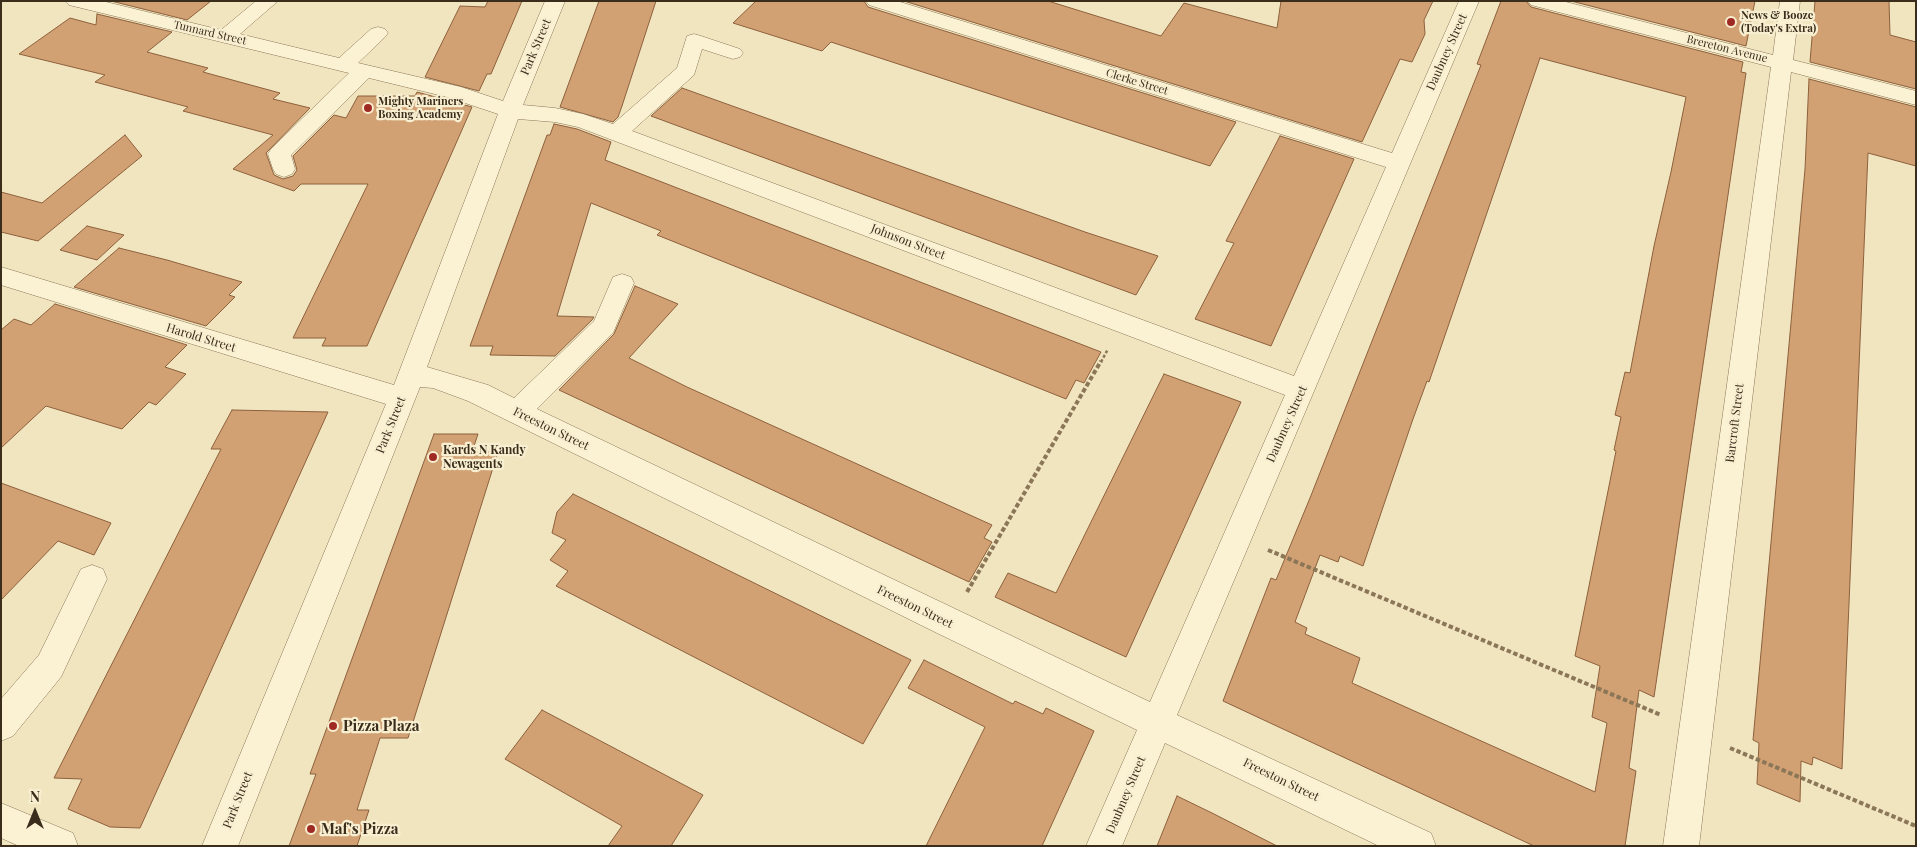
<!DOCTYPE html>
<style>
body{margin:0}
#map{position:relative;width:1917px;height:847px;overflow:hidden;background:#f1e5c0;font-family:"Playfair Display",serif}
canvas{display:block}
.frame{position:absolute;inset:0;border:2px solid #3a2d1c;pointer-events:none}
.north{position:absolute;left:10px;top:787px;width:50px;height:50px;-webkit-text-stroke:4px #f8efd1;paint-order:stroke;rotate:0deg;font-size:14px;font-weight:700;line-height:20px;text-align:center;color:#3a2d1c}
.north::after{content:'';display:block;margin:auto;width:18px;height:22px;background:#3a2d1c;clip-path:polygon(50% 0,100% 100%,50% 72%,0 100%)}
</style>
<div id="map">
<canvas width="1917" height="847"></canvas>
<div class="frame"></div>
<div class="north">N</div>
</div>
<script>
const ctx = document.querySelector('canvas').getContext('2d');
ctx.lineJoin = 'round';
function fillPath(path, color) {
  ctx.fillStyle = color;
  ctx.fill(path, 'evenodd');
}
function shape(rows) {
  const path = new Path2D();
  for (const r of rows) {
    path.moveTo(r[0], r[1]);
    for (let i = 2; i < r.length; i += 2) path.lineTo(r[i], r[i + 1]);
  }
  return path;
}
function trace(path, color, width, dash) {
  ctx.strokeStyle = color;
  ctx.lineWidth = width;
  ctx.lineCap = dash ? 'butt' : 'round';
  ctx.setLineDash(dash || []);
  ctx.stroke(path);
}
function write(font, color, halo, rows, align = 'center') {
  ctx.font = font + ' "Playfair Display",serif';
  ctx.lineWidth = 4.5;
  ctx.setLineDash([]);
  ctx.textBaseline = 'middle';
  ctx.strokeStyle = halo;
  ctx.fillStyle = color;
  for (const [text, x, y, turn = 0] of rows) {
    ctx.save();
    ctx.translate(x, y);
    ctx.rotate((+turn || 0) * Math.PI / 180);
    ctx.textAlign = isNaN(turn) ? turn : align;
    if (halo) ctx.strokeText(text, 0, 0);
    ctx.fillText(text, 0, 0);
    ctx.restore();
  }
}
const building = shape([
 [111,1,211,1,187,20,111,1],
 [488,1,522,1,491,74,487,74,479,91,425,77,460,6,485,7,488,1],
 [599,1,656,1,622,106,618,117,613,122,560,107,599,1],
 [756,1,864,1,868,7,1236,122,1210,166,831,42,822,51,733,23,756,1],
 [904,1,1048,1,1161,36,1184,3,1277,28,1281,1,1433,1,1424,20,1425,34,1412,62,1400,59,1362,142,904,1],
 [1501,1,1526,1,1531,7,1743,62,1741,72,1746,73,1654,697,1639,690,1629,768,1636,771,1625,846,1534,846,1223,701,1271,578,1276,580,1310,498,1481,65,1477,64,1501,1],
 [1540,58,1686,97,1671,172,1654,246,1630,373,1625,372,1615,415,1621,417,1614,450,1616,451,1575,656,1600,666,1592,717,1607,723,1595,792,1352,683,1360,658,1305,634,1307,628,1295,622,1320,555,1338,562,1340,556,1363,566,1413,419,1427,381,1429,382,1540,58],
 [1571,1,1755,1,1746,46,1571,1],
 [1815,1,1889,1,1890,35,1916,42,1916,89,1810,62,1815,1],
 [97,14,172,32,147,52,208,68,203,72,280,93,273,99,310,108,266,153,274,175,283,179,293,176,297,170,293,156,334,115,346,118,358,96,415,96,417,92,472,107,367,346,322,346,326,338,293,338,368,184,301,184,294,191,233,169,273,135,183,111,188,107,95,82,105,75,19,54,70,18,96,25,97,14],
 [1809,79,1916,107,1916,166,1868,153,1842,769,1813,757,1812,765,1801,761,1800,802,1757,784,1759,743,1753,740,1805,169,1809,79],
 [682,88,1085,232,1158,256,1136,295,651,116,682,88],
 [554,124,577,129,611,142,605,160,1101,352,1084,383,1076,380,1066,399,657,235,661,231,591,203,557,316,594,317,592,320,555,356,490,355,493,346,470,346,547,135,550,135,554,124],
 [125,135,142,156,38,241,1,232,1,192,42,203,125,135],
 [1280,136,1354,159,1271,346,1195,319,1234,243,1226,241,1280,136],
 [87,226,124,235,97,260,60,250,87,226],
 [119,248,167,260,242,282,229,295,235,297,206,326,74,287,119,248],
 [635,286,678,304,629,358,687,387,992,525,984,538,992,542,969,582,559,390,614,334,635,286],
 [55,304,187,345,165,367,186,374,156,405,149,402,122,429,46,406,1,448,1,330,14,319,31,325,55,304],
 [1164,374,1241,402,1126,657,995,597,1008,573,1056,593,1164,374],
 [232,410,328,412,140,828,110,827,68,809,82,779,54,778,221,449,211,449,232,410],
 [434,434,478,434,472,452,498,452,408,738,380,738,357,810,369,810,357,846,289,846,316,774,310,774,434,434],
 [1,483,111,523,94,555,58,541,1,600,1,483],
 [573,494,911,660,863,744,556,586,568,571,550,560,566,540,552,533,557,512,573,494],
 [924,660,1013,704,1015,701,1043,714,1046,708,1094,731,1042,846,926,846,985,727,908,688,924,660],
 [542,710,703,795,671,846,608,846,622,826,505,759,542,710],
 [1177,796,1212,813,1277,846,1157,846,1177,796]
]);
fillPath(building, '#d1a174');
trace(building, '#8c603b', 1);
const minor = shape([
 [66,1,102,1,221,30,256,1,278,1,240,34,339,58,371,29,378,27,385,29,388,33,385,37,358,63,461,87,503,101,545,1,565,1,523,105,555,108,583,114,613,124,677,68,687,36,694,34,701,36,740,49,743,53,740,57,733,59,702,49,694,75,632,131,1294,376,1386,167,869,5,866,1,897,1,1392,153,1459,1,1479,1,1177,715,1431,833,1436,846,1379,846,1165,743,1122,846,1086,846,1137,730,939,634,468,401,433,388,420,387,238,846,202,846,386,404,1,285,1,267,394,385,498,114,447,97,369,78,291,155,295,169,292,174,284,177,276,174,273,169,268,154,271,149,349,73,69,5,66,1],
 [518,119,555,122,578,127,1285,395,1150,702,537,409,613,333,634,283,631,277,622,274,613,277,594,321,514,398,488,385,427,367,518,119],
 [1528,1,1562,1,1773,55,1780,1,1800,1,1793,60,1916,91,1916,105,1791,72,1699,846,1663,846,1771,67,1531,5,1528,1],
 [92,565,103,569,107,579,61,677,13,736,1,741,1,699,39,655,81,569,92,565],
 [1,803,73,833,78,846,19,846,1,838,1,803]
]);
trace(minor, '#8b7657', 1);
trace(shape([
 [1101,362,1108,349]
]), '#8b7657', 2.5, [3, 2]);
trace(shape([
 [1268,550,1661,715],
 [967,592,1101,361],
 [1730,748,1916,826]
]), '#8b7657', 4, [4.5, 2.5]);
fillPath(minor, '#fbf2d4');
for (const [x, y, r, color] of [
 [1731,22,5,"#9e2a23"],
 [368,108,5,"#9e2a23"],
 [433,457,5,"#9e2a23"],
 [333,726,5,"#9e2a23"],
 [311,829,5,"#9e2a23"]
]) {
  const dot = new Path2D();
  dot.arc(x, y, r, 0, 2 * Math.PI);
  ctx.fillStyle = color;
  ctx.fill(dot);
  trace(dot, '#f8efd1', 2);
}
write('bold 11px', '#3a2d1c', '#f8efd1', [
 ["News & Booze",1741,16],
 ["(Today's Extra)",1741,29],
 ["Mighty Mariners",378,102],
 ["Boxing Academy",378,115]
], 'left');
write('11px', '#3a2d1c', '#f8efd1', [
 ["Tunnard Street",210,33,13],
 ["Brereton Avenue",1727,49,14],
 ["Clerke Street",1137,82,17]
]);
write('12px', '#3a2d1c', '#f8efd1', [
 ["Park Street",536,47,-67],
 ["Daubney Street",1447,52,-66],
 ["Johnson Street",908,242,21],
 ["Harold Street",201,338,17],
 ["Barcroft Street",1735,423,-83],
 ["Daubney Street",1287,424,-66],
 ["Park Street",391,425,-68],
 ["Freeston Street",551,429,26],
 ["Freeston Street",915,607,26],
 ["Freeston Street",1281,780,26],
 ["Daubney Street",1126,795,-67],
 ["Park Street",238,800,-68]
]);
write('bold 12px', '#3a2d1c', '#f8efd1', [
 ["Kards N Kandy",443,450],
 ["Newagents",443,464]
], 'left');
write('bold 15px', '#3a2d1c', '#f8efd1', [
 ["Pizza Plaza",343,726],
 ["Maf's Pizza",321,829]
], 'left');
</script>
